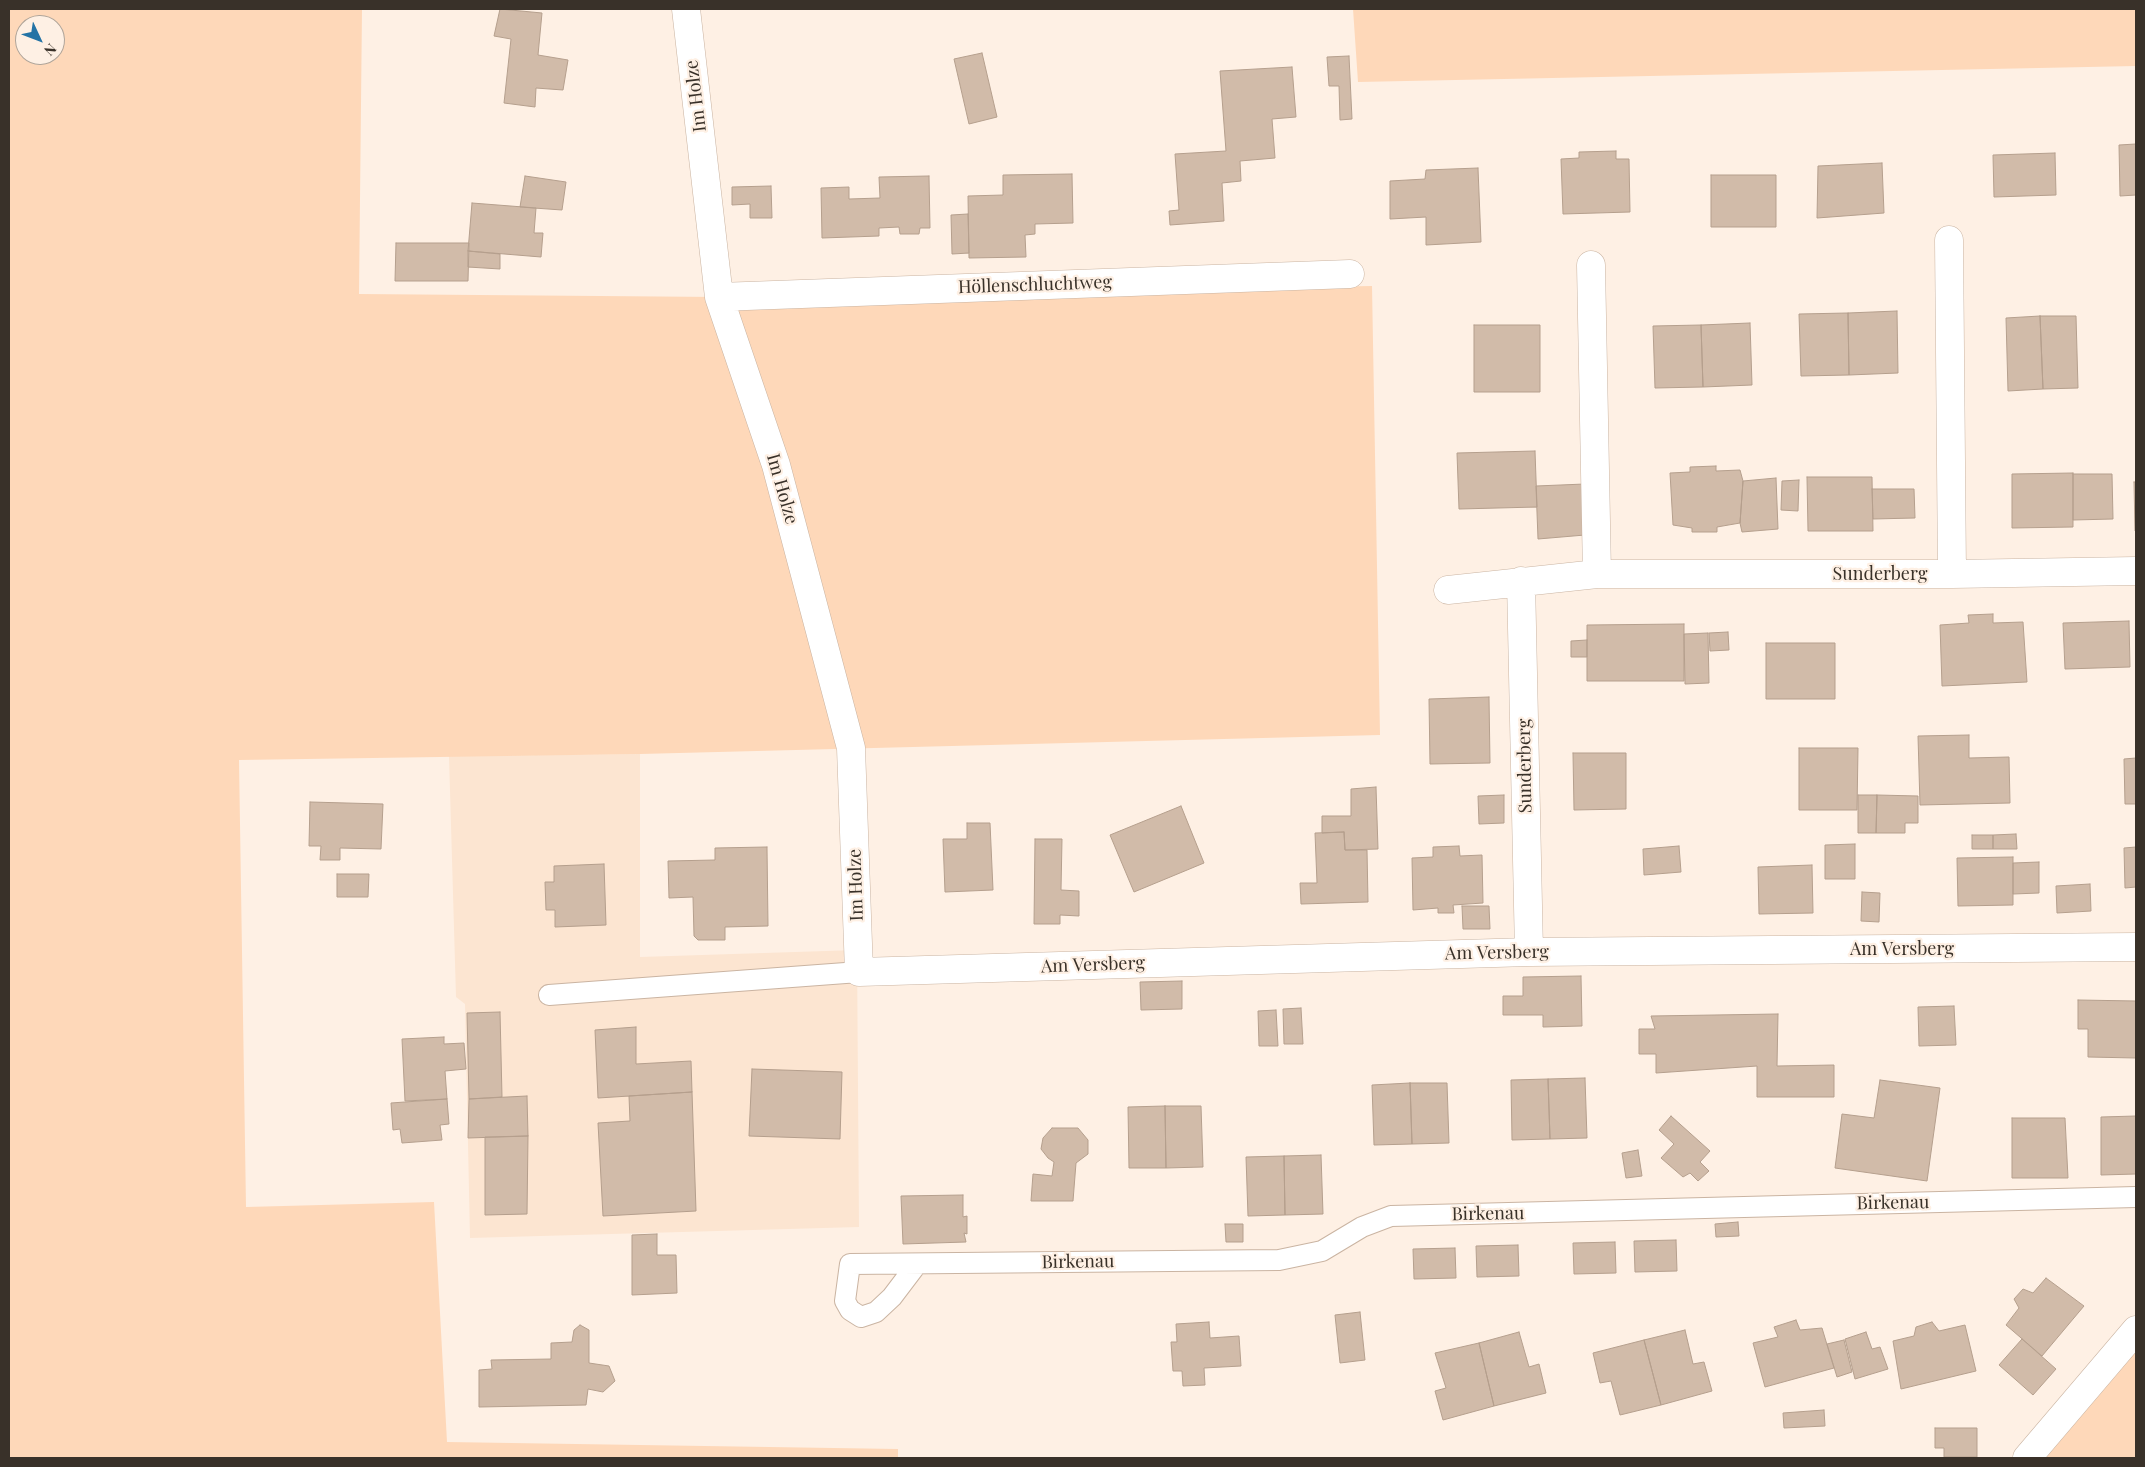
<!DOCTYPE html>
<meta charset="utf-8">
<style>
body{margin:0}
#map{position:relative;width:2145px;height:1467px;overflow:hidden;background:#fef0e4;font-family:"Playfair Display",serif}
canvas{display:block}
.frame{position:absolute;inset:0;border:10px solid #393129;pointer-events:none}
.north{position:absolute;left:15px;top:15px;width:50px;height:50px;box-sizing:border-box;background:#fef0e4;border:1px solid #afa499;border-radius:50%;rotate:133deg;font-size:14px;font-weight:700;line-height:20px;text-align:center;color:#393129}
.north::after{content:'';display:block;margin:auto;width:18px;height:22px;background:#2473a5;clip-path:polygon(50% 0,100% 100%,50% 72%,0 100%)}
</style>
<div id="map">
<canvas width="2145" height="1467"></canvas>
<div class="frame"></div>
<div class="north">N</div>
</div>
<script>
const ctx = document.querySelector('canvas').getContext('2d');
ctx.lineJoin = 'round';
function fillPath(path, color) {
  ctx.fillStyle = color;
  ctx.fill(path, 'evenodd');
}
function shape(rows) {
  const path = new Path2D();
  for (const r of rows) {
    path.moveTo(r[0], r[1]);
    for (let i = 2; i < r.length; i += 2) path.lineTo(r[i], r[i + 1]);
  }
  return path;
}
function trace(path, color, width, dash) {
  ctx.strokeStyle = color;
  ctx.lineWidth = width;
  ctx.lineCap = dash ? 'butt' : 'round';
  ctx.setLineDash(dash || []);
  ctx.stroke(path);
}
function write(font, color, halo, rows, align = 'center') {
  ctx.font = font + ' "Playfair Display",serif';
  ctx.lineWidth = 4.5;
  ctx.setLineDash([]);
  ctx.textBaseline = 'middle';
  ctx.strokeStyle = halo;
  ctx.fillStyle = color;
  for (const [text, x, y, turn = 0] of rows) {
    ctx.save();
    ctx.translate(x, y);
    ctx.rotate((+turn || 0) * Math.PI / 180);
    ctx.textAlign = isNaN(turn) ? turn : align;
    if (halo) ctx.strokeText(text, 0, 0);
    ctx.fillText(text, 0, 0);
    ctx.restore();
  }
}
fillPath(shape([
 [640,754,640,957,857,950,859,1227,470,1238,465,1004,456,997,449,756]
]), '#fce5d1');
fillPath(shape([
 [9,9,362,9,359,294,719,297,1372,286,1380,735,640,754,239,760,246,1207,434,1202,447,1442,898,1449,898,1458,9,1458],
 [25,25,55,25,55,55,25,55],
 [1353,9,2136,9,2136,66,1358,82],
 [2136,1327,2136,1458,2027,1458]
]), '#fed8b9');
const building = shape([
 [500,9,542,13,538,55,568,60,563,90,536,88,535,107,504,103,511,39,494,36,500,9],
 [982,53,997,117,969,124,954,59,982,53],
 [1349,56,1352,119,1340,120,1339,86,1329,86,1327,57,1349,56],
 [1292,67,1296,117,1272,119,1275,158,1240,161,1241,181,1222,183,1224,221,1170,225,1169,211,1179,210,1175,154,1226,151,1220,71,1292,67],
 [2136,144,2136,195,2120,196,2119,145,2136,144],
 [1616,151,1616,159,1629,159,1630,212,1563,214,1561,159,1579,158,1579,152,1616,151],
 [2055,153,2056,195,1994,197,1993,155,2055,153],
 [1882,163,1884,213,1817,218,1818,166,1882,163],
 [1478,168,1481,242,1426,245,1426,217,1390,219,1390,181,1425,179,1426,170,1478,168],
 [1072,174,1073,223,1035,224,1035,234,1025,235,1026,257,969,258,968,196,1003,195,1003,175,1072,174],
 [1711,175,1776,175,1776,227,1711,227,1711,175],
 [525,176,566,182,562,210,520,207,525,176],
 [929,176,930,228,920,228,919,234,900,234,899,227,879,228,879,236,822,238,821,188,849,187,849,199,880,198,879,177,929,176],
 [771,186,772,218,750,218,750,204,732,205,732,187,771,186],
 [472,203,536,208,534,233,543,233,541,257,468,251,472,203],
 [968,214,969,253,952,254,951,215,968,214],
 [396,243,469,243,468,281,395,281,396,243],
 [468,251,500,254,500,269,468,267,468,251],
 [1897,311,1898,373,1849,375,1848,313,1897,311],
 [1848,313,1849,375,1801,376,1799,314,1848,313],
 [2040,316,2076,316,2078,388,2043,389,2040,316],
 [2040,316,2043,389,2008,391,2006,318,2040,316],
 [1750,323,1752,385,1703,387,1701,325,1750,323],
 [1474,325,1540,325,1540,392,1474,392,1474,325],
 [1701,325,1703,387,1655,388,1653,326,1701,325],
 [1535,451,1537,507,1459,509,1457,453,1535,451],
 [1716,466,1716,471,1740,470,1743,481,1740,523,1717,527,1717,532,1692,532,1692,528,1673,525,1670,473,1690,472,1690,467,1716,466],
 [2073,473,2073,527,2012,528,2012,474,2073,473],
 [2073,474,2112,474,2113,519,2073,520,2073,474],
 [1807,477,1872,477,1873,531,1808,531,1807,477],
 [1776,478,1778,529,1742,532,1740,523,1743,481,1776,478],
 [1799,480,1798,511,1781,510,1782,481,1799,480],
 [2134,482,2136,482,2136,531,2135,531,2134,482],
 [1585,484,1585,535,1538,539,1536,486,1585,484],
 [1872,489,1914,489,1915,518,1873,519,1872,489],
 [1993,614,1993,623,2023,622,2027,682,1942,686,1940,625,1969,623,1968,615,1993,614],
 [2129,621,2130,667,2065,669,2063,623,2129,621],
 [1684,624,1684,681,1587,681,1587,625,1684,624],
 [1728,632,1729,650,1710,651,1709,633,1728,632],
 [1708,633,1709,683,1685,684,1684,634,1708,633],
 [1587,640,1587,657,1571,657,1571,641,1587,640],
 [1766,643,1835,643,1835,699,1766,699,1766,643],
 [1489,697,1490,763,1430,764,1429,699,1489,697],
 [1969,735,1969,758,2009,757,2010,803,1920,805,1918,736,1969,735],
 [1799,748,1858,748,1857,810,1799,810,1799,748],
 [1573,753,1626,753,1626,809,1574,810,1573,753],
 [2136,758,2136,804,2125,804,2124,759,2136,758],
 [1376,787,1378,849,1345,850,1344,832,1322,833,1322,816,1351,816,1351,789,1376,787],
 [1504,795,1504,823,1479,824,1478,796,1504,795],
 [1858,795,1877,795,1876,833,1858,833,1858,795],
 [1877,795,1918,796,1918,823,1905,823,1905,833,1876,833,1877,795],
 [310,802,383,804,381,849,340,848,340,860,320,860,321,846,309,846,310,802],
 [1181,806,1204,863,1134,892,1110,835,1181,806],
 [967,823,990,823,993,890,945,892,943,839,967,839,967,823],
 [1344,832,1345,850,1367,850,1368,902,1301,904,1300,883,1317,883,1315,833,1344,832],
 [2016,834,2017,849,1993,849,1993,835,2016,834],
 [1972,835,1993,835,1993,849,1972,849,1972,835],
 [1035,839,1062,839,1061,890,1079,891,1079,916,1060,915,1060,924,1034,924,1035,839],
 [1855,844,1855,879,1825,879,1825,845,1855,844],
 [1459,846,1460,856,1482,855,1483,903,1453,905,1454,913,1438,913,1438,908,1413,910,1412,858,1433,857,1433,847,1459,846],
 [1679,846,1681,872,1644,875,1643,849,1679,846],
 [767,847,768,926,725,927,725,940,698,940,694,936,693,897,669,898,668,861,715,860,715,848,767,847],
 [2136,847,2136,887,2125,888,2124,848,2136,847],
 [2013,857,2013,905,1958,906,1957,858,2013,857],
 [2039,862,2039,893,2013,894,2013,863,2039,862],
 [604,864,606,925,555,927,555,910,546,910,545,882,554,882,554,866,604,864],
 [1812,865,1813,913,1759,914,1758,867,1812,865],
 [337,874,369,874,368,897,337,897,337,874],
 [2090,884,2091,911,2057,913,2056,886,2090,884],
 [1862,892,1880,893,1879,922,1861,921,1862,892],
 [1462,906,1489,906,1490,929,1463,929,1462,906],
 [1581,976,1582,1026,1543,1027,1543,1015,1503,1015,1503,996,1523,996,1523,977,1581,976],
 [1182,981,1182,1009,1141,1010,1140,982,1182,981],
 [2078,1000,2136,1001,2136,1058,2088,1057,2088,1029,2078,1029,2078,1000],
 [1954,1006,1956,1045,1919,1046,1918,1007,1954,1006],
 [1301,1008,1303,1044,1284,1044,1283,1009,1301,1008],
 [1276,1010,1278,1046,1259,1046,1258,1011,1276,1010],
 [500,1012,502,1097,469,1099,467,1013,500,1012],
 [1778,1014,1777,1066,1834,1065,1834,1097,1757,1097,1757,1066,1656,1073,1656,1054,1639,1054,1639,1029,1655,1029,1651,1016,1778,1014],
 [636,1027,636,1064,691,1061,692,1092,598,1098,595,1030,636,1027],
 [444,1037,444,1044,464,1043,466,1069,445,1071,447,1099,405,1101,402,1039,444,1037],
 [752,1069,842,1072,840,1139,749,1136,752,1069],
 [1585,1078,1587,1138,1550,1139,1548,1079,1585,1078],
 [1548,1079,1550,1139,1512,1140,1511,1080,1548,1079],
 [1880,1080,1940,1088,1927,1181,1835,1168,1842,1114,1874,1118,1880,1080],
 [1410,1083,1412,1144,1374,1145,1372,1085,1410,1083],
 [1410,1083,1447,1083,1449,1143,1412,1144,1410,1083],
 [692,1092,696,1211,603,1216,598,1123,630,1121,629,1096,692,1092],
 [527,1096,528,1136,468,1138,469,1099,527,1096],
 [447,1099,449,1124,440,1125,442,1140,402,1143,400,1129,393,1130,391,1103,447,1099],
 [1165,1106,1166,1168,1129,1168,1128,1107,1165,1106],
 [1165,1106,1201,1106,1203,1167,1166,1168,1165,1106],
 [1671,1116,1710,1151,1700,1162,1709,1171,1698,1181,1690,1173,1683,1177,1661,1158,1674,1144,1659,1130,1671,1116],
 [2136,1116,2136,1174,2101,1175,2101,1117,2136,1116],
 [2012,1118,2065,1118,2068,1178,2012,1178,2012,1118],
 [1052,1128,1078,1128,1088,1140,1088,1154,1076,1163,1073,1201,1031,1201,1033,1174,1052,1176,1054,1162,1048,1158,1041,1149,1043,1138,1052,1128],
 [528,1136,527,1214,485,1215,485,1137,528,1136],
 [1638,1150,1642,1176,1626,1178,1622,1153,1638,1150],
 [1321,1155,1323,1214,1285,1215,1284,1156,1321,1155],
 [1284,1156,1285,1215,1248,1216,1246,1157,1284,1156],
 [963,1195,963,1217,967,1216,967,1234,964,1233,966,1242,903,1244,901,1196,963,1195],
 [1738,1222,1739,1236,1716,1237,1715,1224,1738,1222],
 [1225,1224,1243,1224,1243,1242,1226,1242,1225,1224],
 [657,1234,657,1255,676,1255,677,1293,632,1295,632,1235,657,1234],
 [1676,1240,1677,1271,1635,1272,1634,1241,1676,1240],
 [1615,1242,1616,1273,1574,1274,1573,1243,1615,1242],
 [1518,1245,1519,1276,1477,1277,1476,1246,1518,1245],
 [1455,1248,1456,1278,1414,1279,1413,1249,1455,1248],
 [2046,1278,2084,1306,2042,1356,2006,1325,2019,1308,2014,1299,2023,1289,2033,1293,2046,1278],
 [1360,1312,1365,1360,1340,1363,1335,1315,1360,1312],
 [1796,1320,1800,1330,1822,1328,1834,1368,1765,1387,1753,1343,1778,1337,1774,1327,1796,1320],
 [1209,1322,1210,1338,1239,1336,1241,1366,1204,1368,1205,1385,1183,1386,1182,1371,1173,1371,1171,1342,1177,1342,1176,1324,1209,1322],
 [1932,1322,1939,1331,1965,1325,1976,1371,1901,1389,1893,1341,1914,1336,1916,1327,1932,1322],
 [580,1325,589,1330,589,1363,609,1366,615,1381,603,1392,588,1389,586,1405,479,1407,479,1370,492,1369,491,1360,551,1359,551,1343,572,1342,574,1330,580,1325],
 [1685,1330,1693,1364,1704,1362,1712,1391,1661,1405,1644,1340,1685,1330],
 [1519,1332,1529,1367,1539,1364,1546,1393,1494,1406,1479,1343,1519,1332],
 [1866,1332,1872,1349,1880,1347,1888,1369,1855,1379,1845,1339,1866,1332],
 [2022,1339,2056,1369,2033,1395,1999,1365,2022,1339],
 [1644,1340,1661,1405,1620,1415,1611,1381,1600,1383,1593,1353,1644,1340],
 [1844,1340,1852,1372,1837,1377,1827,1344,1844,1340],
 [1479,1343,1494,1406,1443,1420,1435,1391,1446,1388,1435,1353,1479,1343],
 [1824,1410,1825,1426,1784,1428,1783,1413,1824,1410],
 [1935,1428,1977,1428,1977,1457,1944,1457,1944,1448,1935,1448,1935,1428]
]);
fillPath(building, '#d1bba9');
trace(building, '#b59f8d', 1);
const lane = shape([
 [549,995,859,972],
 [917,1264,892,1297,876,1312,861,1317,850,1310,845,1301,850,1264,1279,1260,1322,1251,1362,1227,1391,1216,2136,1197]
]);
const street = shape([
 [686,9,719,297,776,465,851,748,859,972,1529,952,2136,947],
 [1949,240,1952,574],
 [1591,265,1597,574],
 [719,297,1350,274],
 [1521,581,1529,952],
 [1448,590,1597,574,1952,574,2136,571],
 [2027,1458,2136,1330]
]);
trace(lane, '#cab4a2', 22);
trace(street, '#cab4a2', 29);
trace(lane, '#fff', 20);
trace(street, '#fff', 28);
write('18px', '#393129', '#fef0e4', [
 ["Im Holze",696,96,-97],
 ["Höllenschluchtweg",1035,285,-2],
 ["Im Holze",782,489,74],
 ["Sunderberg",1880,574],
 ["Sunderberg",1525,766,-91],
 ["Im Holze",856,885,-92],
 ["Am Versberg",1902,949],
 ["Am Versberg",1497,953,-1],
 ["Am Versberg",1093,965,-2],
 ["Birkenau",1893,1203,-1],
 ["Birkenau",1488,1214,-1],
 ["Birkenau",1078,1262,-1]
]);
</script>
